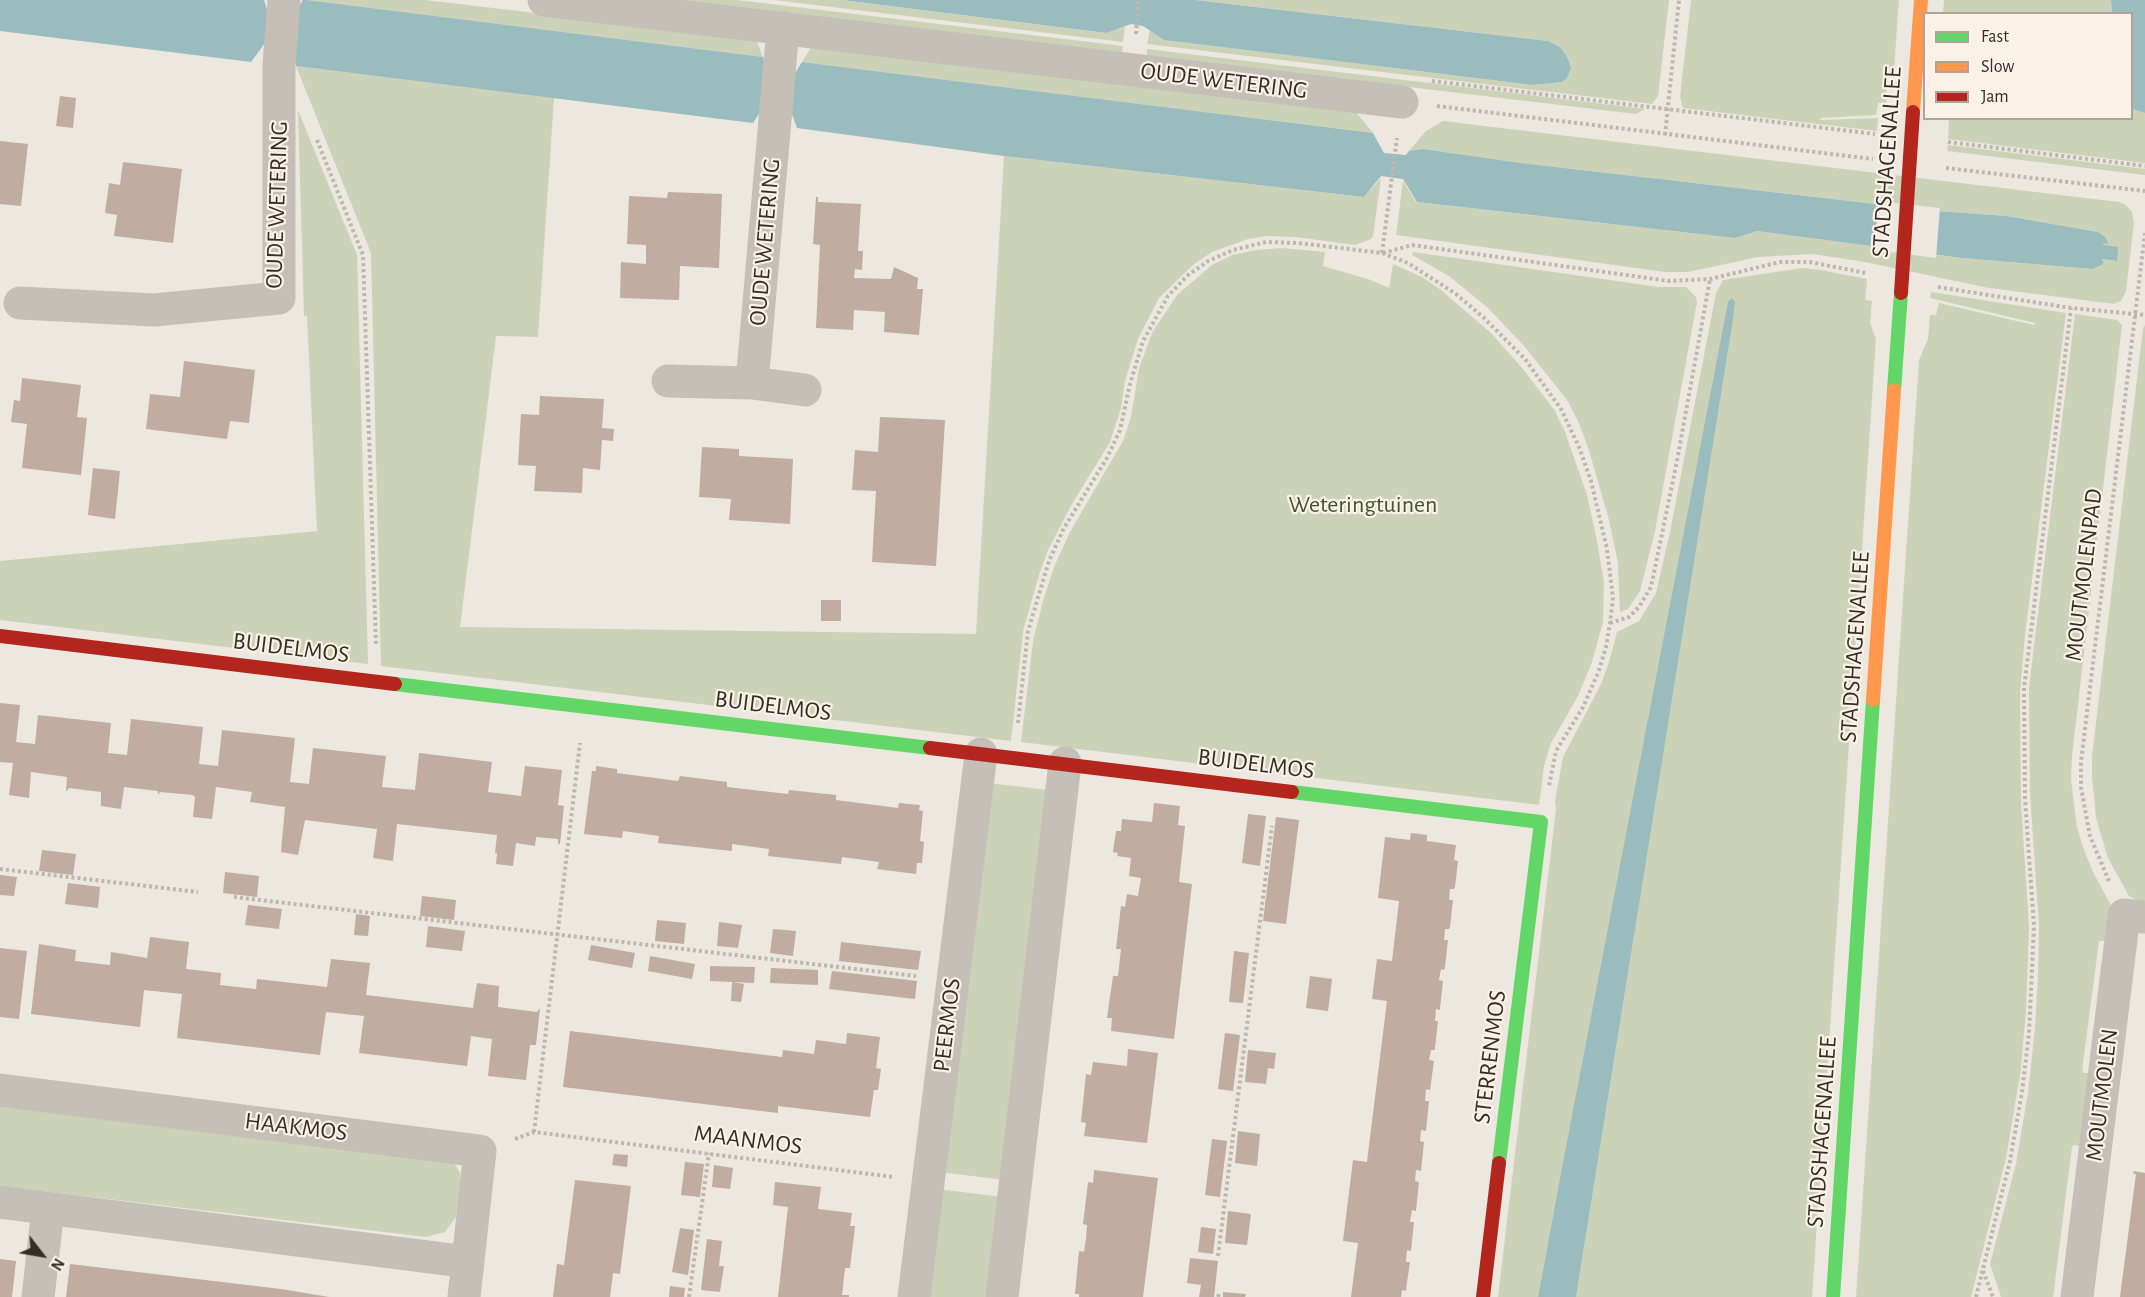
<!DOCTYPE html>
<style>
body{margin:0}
#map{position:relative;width:2145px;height:1297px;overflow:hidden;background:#ece7df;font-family:"Alegreya Sans",sans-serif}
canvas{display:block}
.legend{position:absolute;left:1923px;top:12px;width:210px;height:108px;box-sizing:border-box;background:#faf2e6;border:2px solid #aca399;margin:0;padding:8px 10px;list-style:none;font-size:18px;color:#362d26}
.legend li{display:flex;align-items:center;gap:12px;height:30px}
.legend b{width:30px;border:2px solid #aca399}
.north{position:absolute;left:12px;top:1225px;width:60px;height:60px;-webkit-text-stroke:4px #faf2e6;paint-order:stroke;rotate:121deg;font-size:16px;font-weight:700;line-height:24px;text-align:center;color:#362d26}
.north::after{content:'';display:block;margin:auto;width:21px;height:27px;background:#362d26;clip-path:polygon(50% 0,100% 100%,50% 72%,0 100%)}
</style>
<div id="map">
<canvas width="2145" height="1297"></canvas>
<ul class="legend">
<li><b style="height:8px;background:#63d668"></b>Fast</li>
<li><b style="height:8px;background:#ff974d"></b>Slow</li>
<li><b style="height:8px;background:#b3261e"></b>Jam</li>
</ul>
<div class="north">N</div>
</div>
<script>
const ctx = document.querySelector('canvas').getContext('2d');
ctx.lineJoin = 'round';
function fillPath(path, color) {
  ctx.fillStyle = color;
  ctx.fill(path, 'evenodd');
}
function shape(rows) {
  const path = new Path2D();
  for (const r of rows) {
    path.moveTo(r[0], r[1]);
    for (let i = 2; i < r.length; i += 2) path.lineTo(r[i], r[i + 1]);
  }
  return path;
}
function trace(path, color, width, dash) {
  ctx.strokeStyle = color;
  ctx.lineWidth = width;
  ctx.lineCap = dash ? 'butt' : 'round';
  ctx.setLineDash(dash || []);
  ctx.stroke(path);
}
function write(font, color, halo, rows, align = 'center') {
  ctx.font = font + ' "Alegreya Sans",sans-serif';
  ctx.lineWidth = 4.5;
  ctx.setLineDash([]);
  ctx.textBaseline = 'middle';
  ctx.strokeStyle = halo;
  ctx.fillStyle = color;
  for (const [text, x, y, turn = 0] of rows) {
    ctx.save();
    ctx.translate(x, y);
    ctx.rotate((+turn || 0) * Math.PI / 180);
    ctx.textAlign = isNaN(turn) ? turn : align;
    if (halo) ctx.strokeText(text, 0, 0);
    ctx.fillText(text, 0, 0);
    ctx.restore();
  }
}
fillPath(shape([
 [307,0,425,0,756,39,763,57],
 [682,0,737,0,1123,46,1122,53],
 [774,0,842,0,1107,33,1125,27,1123,42],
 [1195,0,1669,0,1658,96,1652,104,1147,44,1150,30,1164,40,1533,85,1562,82,1560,47,1548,41],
 [1691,0,1899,0,1894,69,1887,78,1886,103,1878,103,1876,115,1820,118,1821,120,1878,118,1877,131,1683,108,1680,97],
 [1944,0,2111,0,2112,13,1943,13],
 [812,46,1356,112,1373,133,802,62],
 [1147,49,1645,109,1636,114,1147,56],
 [296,66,554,98,538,337,496,336,460,627,976,634,1004,156,1364,197,1381,178,1373,236,1371,239,1355,245,1296,237,1266,236,1248,239,1212,252,1194,264,1159,298,1138,339,1125,381,1121,408,1110,442,1072,504,1048,550,1039,575,1023,631,1011,741,381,666,371,253],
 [2132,109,2145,113,2145,163,1948,139,1949,119,2132,118],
 [298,110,357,255,368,664,0,620,0,561,317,531,307,316,304,316],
 [1443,121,2119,202,2126,205,2132,212,2134,222,2126,291,2121,301,2114,304,1989,288,1865,262,1812,254,1758,257,1688,272,1665,272,1396,235,1403,181,1416,202,1735,238,1757,231,1962,258,2092,269,2102,265,2102,259,2116,261,2103,246,2098,232,2007,216,1936,211,1521,163,1423,149,1409,151,1426,131],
 [1948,145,2145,169,2145,175,1947,151],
 [1282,248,1325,252,1323,266,1368,279,1389,288,1393,264,1422,277,1441,290,1492,334,1523,369,1555,411,1565,432,1587,495,1596,536,1604,582,1603,622,1592,662,1578,696,1551,743,1544,766,1539,805,1021,742,1033,641,1043,601,1054,567,1070,532,1123,441,1131,417,1139,369,1152,333,1177,295,1212,265,1232,255,1257,250],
 [1413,252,1659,287,1686,287,1696,297,1697,302,1655,531,1640,591,1628,609,1620,612,1618,563,1609,520,1588,447,1578,421,1567,400,1525,347,1487,307,1449,276,1412,255],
 [1802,268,1821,270,1867,279,1865,300,1872,301,1870,323,1876,339,1812,1297,1576,1297,1634,936,1729,300,1562,1167,1538,1297,1498,1297,1556,809,1555,801,1563,757,1601,684,1609,662,1617,632,1639,621,1656,593,1670,532,1716,293,1723,280],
 [1931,292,2066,313,2025,635,2020,692,2021,803,2029,926,2026,1009,2021,1069,2006,1158,1971,1297,1856,1297,1919,360,1928,339,1930,315,1936,315,1939,303,2034,325,2035,323,1930,298],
 [2075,314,2117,320,2122,325,2072,756,2071,779,2077,827,2084,850,2093,872,2114,911,2110,941,2099,941,2082,1071,2084,1073,2092,1073,2083,1146,2074,1145,2072,1147,2053,1297,2001,1297,1990,1264,2016,1164,2028,1093,2035,1028,2038,976,2039,926,2030,793,2029,687],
 [2145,325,2145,901,2137,900,2129,896,2108,858,2096,818,2092,777,2092,756,2143,328],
 [989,783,1048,790,1004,1180,940,1172],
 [0,1101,452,1160,460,1173,461,1183,456,1217,445,1232,426,1237,0,1186],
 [938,1189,1002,1197,990,1297,925,1297]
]), '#ccd2b8');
fillPath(shape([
 [0,0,264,0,269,16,291,18,303,0,307,0,763,57,770,76,792,78,802,62,1373,133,1384,153,1406,155,1409,151,1423,149,1521,163,1936,211,2007,216,2098,232,2105,237,2107,240,2108,244,2104,243,2103,245,2118,247,2117,261,2102,259,2102,261,2104,261,2102,265,2092,269,1962,258,1757,231,1735,238,1417,202,1403,179,1381,176,1364,197,1004,156,797,128,789,106,766,103,753,123,296,66,290,46,265,43,251,62,0,31],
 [842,0,1195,0,1548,41,1560,47,1567,57,1571,68,1567,78,1562,82,1533,85,1164,40,1143,26,1131,24,1107,33],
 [2111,0,2145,0,2145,113,2132,109,2132,14,2112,13],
 [1732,298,1735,302,1733,319,1576,1297,1538,1297,1562,1167,1728,302]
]), '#9abcbe');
fillPath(shape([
 [1878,201,1940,208,1936,258,1875,250]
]), '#ece7df');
fillPath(shape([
 [60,96,76,98,73,128,56,126],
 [0,141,28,144,21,206,0,204],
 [123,162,182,169,173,243,114,236,117,215,105,213,109,183,120,185],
 [668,192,722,194,719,268,680,266,679,300,620,298,621,262,646,264,646,245,627,244,629,196,667,198],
 [816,197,818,197,818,202,861,204,858,251,863,251,862,270,855,269,854,278,891,279,894,267,918,278,917,289,923,289,919,335,884,332,885,312,854,310,853,330,816,328,820,245,813,244],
 [184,361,255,370,249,423,230,421,227,439,146,429,150,394,180,397],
 [22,378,81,385,77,417,87,418,81,475,22,468,27,424,11,422,14,400,20,401],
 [540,396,604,399,602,428,614,429,613,441,602,440,600,470,583,468,582,493,534,491,536,466,518,465,521,414,539,415],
 [880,417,945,420,936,566,872,562,876,491,852,490,855,450,878,452],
 [702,447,739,449,739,456,793,459,790,524,729,520,731,499,699,497],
 [93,468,120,471,115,519,88,515],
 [821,600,841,600,841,621,821,621],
 [0,703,20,705,16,742,35,744,38,715,111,723,108,753,127,755,131,719,203,727,199,764,218,766,222,730,295,738,290,782,309,784,313,748,386,756,382,787,415,790,419,753,492,762,488,792,521,796,525,766,562,770,558,805,564,806,560,844,558,844,558,839,536,837,535,846,516,843,513,866,496,864,497,853,495,853,497,835,397,824,393,861,373,858,377,829,305,820,298,855,281,852,285,807,250,802,252,792,216,787,212,819,193,817,195,797,193,795,160,792,158,795,158,791,124,787,121,809,101,806,101,792,69,788,66,792,67,777,31,772,29,798,9,795,13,763,0,762],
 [596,766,617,769,617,773,678,781,680,776,727,782,727,787,788,794,789,790,836,795,836,800,898,808,899,803,920,805,919,810,923,811,920,841,924,842,922,863,917,863,916,874,877,869,879,862,842,857,841,864,768,856,769,849,732,844,732,851,658,843,659,836,623,831,622,838,584,834,592,771,596,771],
 [1154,803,1180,806,1178,825,1185,826,1179,882,1192,884,1174,1039,1111,1031,1112,1018,1107,1018,1113,976,1118,976,1121,949,1116,949,1121,906,1125,907,1127,894,1138,896,1141,878,1129,876,1131,858,1117,856,1118,853,1113,852,1116,831,1121,831,1122,819,1152,822],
 [1248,814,1266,816,1260,866,1242,863],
 [1276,817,1299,820,1286,924,1263,921],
 [1411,833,1427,835,1427,841,1456,845,1454,860,1458,861,1455,887,1454,889,1450,889,1449,900,1453,900,1450,927,1449,929,1445,929,1444,940,1448,940,1445,967,1444,970,1441,969,1439,980,1443,981,1440,1008,1440,1010,1436,1009,1435,1021,1438,1021,1435,1048,1435,1050,1431,1050,1429,1060,1434,1061,1430,1090,1426,1089,1425,1101,1429,1101,1426,1131,1421,1130,1420,1141,1424,1142,1421,1171,1416,1170,1415,1181,1419,1182,1416,1211,1412,1210,1410,1222,1414,1222,1411,1251,1407,1250,1406,1262,1410,1262,1406,1289,1406,1291,1402,1290,1401,1297,1351,1297,1358,1243,1343,1241,1353,1160,1367,1162,1387,1001,1372,999,1377,959,1392,961,1399,901,1378,898,1385,837,1410,840],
 [42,850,76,854,73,875,39,871],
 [225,872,259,876,257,897,223,893],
 [0,875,17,877,14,896,0,895],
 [68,883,100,887,98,908,65,904],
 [422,896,456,900,454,920,420,916],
 [248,905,282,909,279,929,245,925],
 [356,914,370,916,368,936,354,935],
 [657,920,686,923,684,944,655,941],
 [719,922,742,925,738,948,717,946],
 [428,926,465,931,462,951,426,947],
 [773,929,796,931,793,956,770,953],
 [150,937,189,942,186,969,221,973,220,985,256,989,257,979,327,987,331,959,370,963,366,995,473,1008,477,983,499,986,498,1007,537,1012,540,1008,536,1045,530,1045,526,1080,488,1076,492,1039,471,1036,467,1066,359,1053,364,1016,326,1012,320,1055,177,1038,182,994,144,990,140,1027,31,1014,39,944,76,950,75,961,110,965,111,952,147,958],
 [841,942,921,951,918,970,839,961],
 [591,945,635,953,632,968,588,960],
 [0,948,27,951,19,1019,0,1017],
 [1234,951,1249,953,1243,1003,1229,1002],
 [650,956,695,964,692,979,648,971],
 [710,966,755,967,754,983,710,981],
 [771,968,818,970,818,985,770,983],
 [832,971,917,981,915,999,829,989],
 [1310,976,1332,979,1328,1011,1306,1008],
 [732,982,744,984,741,1002,731,1001],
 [570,1031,782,1057,783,1050,814,1054,816,1040,846,1044,847,1033,880,1037,876,1068,881,1069,878,1090,874,1090,870,1117,778,1106,778,1113,563,1087],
 [1225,1033,1240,1035,1233,1091,1218,1089],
 [1128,1049,1158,1053,1147,1143,1084,1136,1086,1123,1081,1122,1086,1074,1091,1075,1093,1062,1127,1066],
 [1248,1050,1276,1053,1274,1069,1268,1068,1266,1084,1245,1082],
 [1238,1131,1260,1134,1257,1166,1235,1163],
 [1212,1139,1227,1141,1220,1197,1205,1195],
 [614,1154,628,1155,627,1167,612,1165],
 [685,1162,704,1164,700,1197,681,1195],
 [714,1165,733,1168,730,1189,712,1187],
 [1094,1170,1158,1178,1143,1297,1079,1297,1079,1294,1075,1294,1079,1251,1084,1252,1086,1239,1087,1225,1083,1224,1088,1182,1093,1183],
 [2133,1171,2145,1173,2145,1297,2120,1297,2136,1174,2134,1174],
 [575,1180,631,1186,620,1274,613,1273,610,1297,553,1297,557,1264,564,1265],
 [775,1182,821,1187,818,1209,852,1213,850,1226,855,1226,850,1268,845,1268,842,1295,849,1295,849,1297,778,1297,788,1207,773,1205],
 [1228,1211,1251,1214,1247,1245,1225,1243],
 [1201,1227,1216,1229,1213,1254,1198,1252],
 [680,1228,694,1230,688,1275,672,1272],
 [707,1239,722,1241,719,1266,724,1266,720,1292,701,1290],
 [1190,1258,1218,1261,1214,1297,1199,1297,1201,1285,1187,1283],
 [0,1259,16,1261,12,1297,0,1297],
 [70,1264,281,1289,329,1297,66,1297],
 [670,1286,685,1288,684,1297,669,1297],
 [1223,1292,1246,1294,1245,1297,1223,1297]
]), '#c0aca0');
trace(shape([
 [1136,34,1138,0],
 [1432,81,1875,134],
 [1437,106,1873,159],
 [1665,135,1679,0],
 [317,140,363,255,376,645],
 [1948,142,2145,166],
 [1946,168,2145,191],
 [1382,253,1397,138],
 [1383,253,1412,245,1669,281,1710,279,1780,262,1810,262,1866,273],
 [1938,287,2071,308,2145,315],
 [1610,623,1629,617,1639,607,1651,587,1677,461,1710,279],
 [1018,723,1028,631,1049,561,1064,528,1107,458,1120,430,1130,384,1143,341,1168,296,1187,276,1208,261,1233,250,1266,242,1298,243,1382,253,1408,263,1456,294,1483,317,1525,359,1561,409,1579,447,1591,481,1607,549,1613,598,1610,623,1606,647,1598,673,1583,707,1556,751,1549,786],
 [0,869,198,892],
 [2109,881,2090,836,2081,787,2081,762,2145,233],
 [234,897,916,976],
 [534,1132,580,743],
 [515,1139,534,1132,894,1177],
 [1218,1256,1272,826],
 [1983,1271,1993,1297],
 [689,1297,709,1153],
 [1218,1297,1219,1294],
 [1976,1297,2010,1161,2022,1092,2029,1033,2034,926,2025,799,2024,688,2071,308]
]), '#beb7b0', 4, [3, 3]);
trace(shape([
 [544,0,1402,102],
 [20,303,154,310,279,298,279,65,284,0],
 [668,381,752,383,805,390],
 [752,383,783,28],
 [0,1090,480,1151,464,1297],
 [0,1202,468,1262],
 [38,1297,48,1209],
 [914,1297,981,754],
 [1002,1297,1065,763],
 [2077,1297,2124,915,2145,917]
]), '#c5bfb8', 33);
trace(shape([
 [1894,390,1901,293],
 [395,684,930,748],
 [1292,792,1541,822,1499,1163],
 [1833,1297,1873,700]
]), '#63d668', 14);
trace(shape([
 [1913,112,1921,0],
 [1873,700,1894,390]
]), '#ff974d', 14);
trace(shape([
 [0,636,395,684],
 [930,748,1292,792],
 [1483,1297,1499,1163]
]), '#b3261e', 14);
trace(shape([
 [1901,293,1913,112]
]), '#b3261e', 14);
write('24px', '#362d26', '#faf2e6', [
 ["OUDE WETERING",1224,81,7],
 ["STADSHAGENALLEE",1887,162,-86],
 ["OUDE WETERING",277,205,-88],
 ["OUDE WETERING",765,242,-85],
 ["MOUTMOLENPAD",2084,575,-83],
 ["STADSHAGENALLEE",1855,647,-86],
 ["BUIDELMOS",291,648,7],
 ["BUIDELMOS",773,706,7],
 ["BUIDELMOS",1256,764,7],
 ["PEERMOS",947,1025,-83],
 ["STERRENMOS",1490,1057,-83],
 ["MOUTMOLEN",2102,1095,-83],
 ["HAAKMOS",296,1127,7],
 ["STADSHAGENALLEE",1822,1132,-86],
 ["MAANMOS",748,1140,7]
]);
write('24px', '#42552a', '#faf2e6', [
 ["Weteringtuinen",1363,505]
]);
</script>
